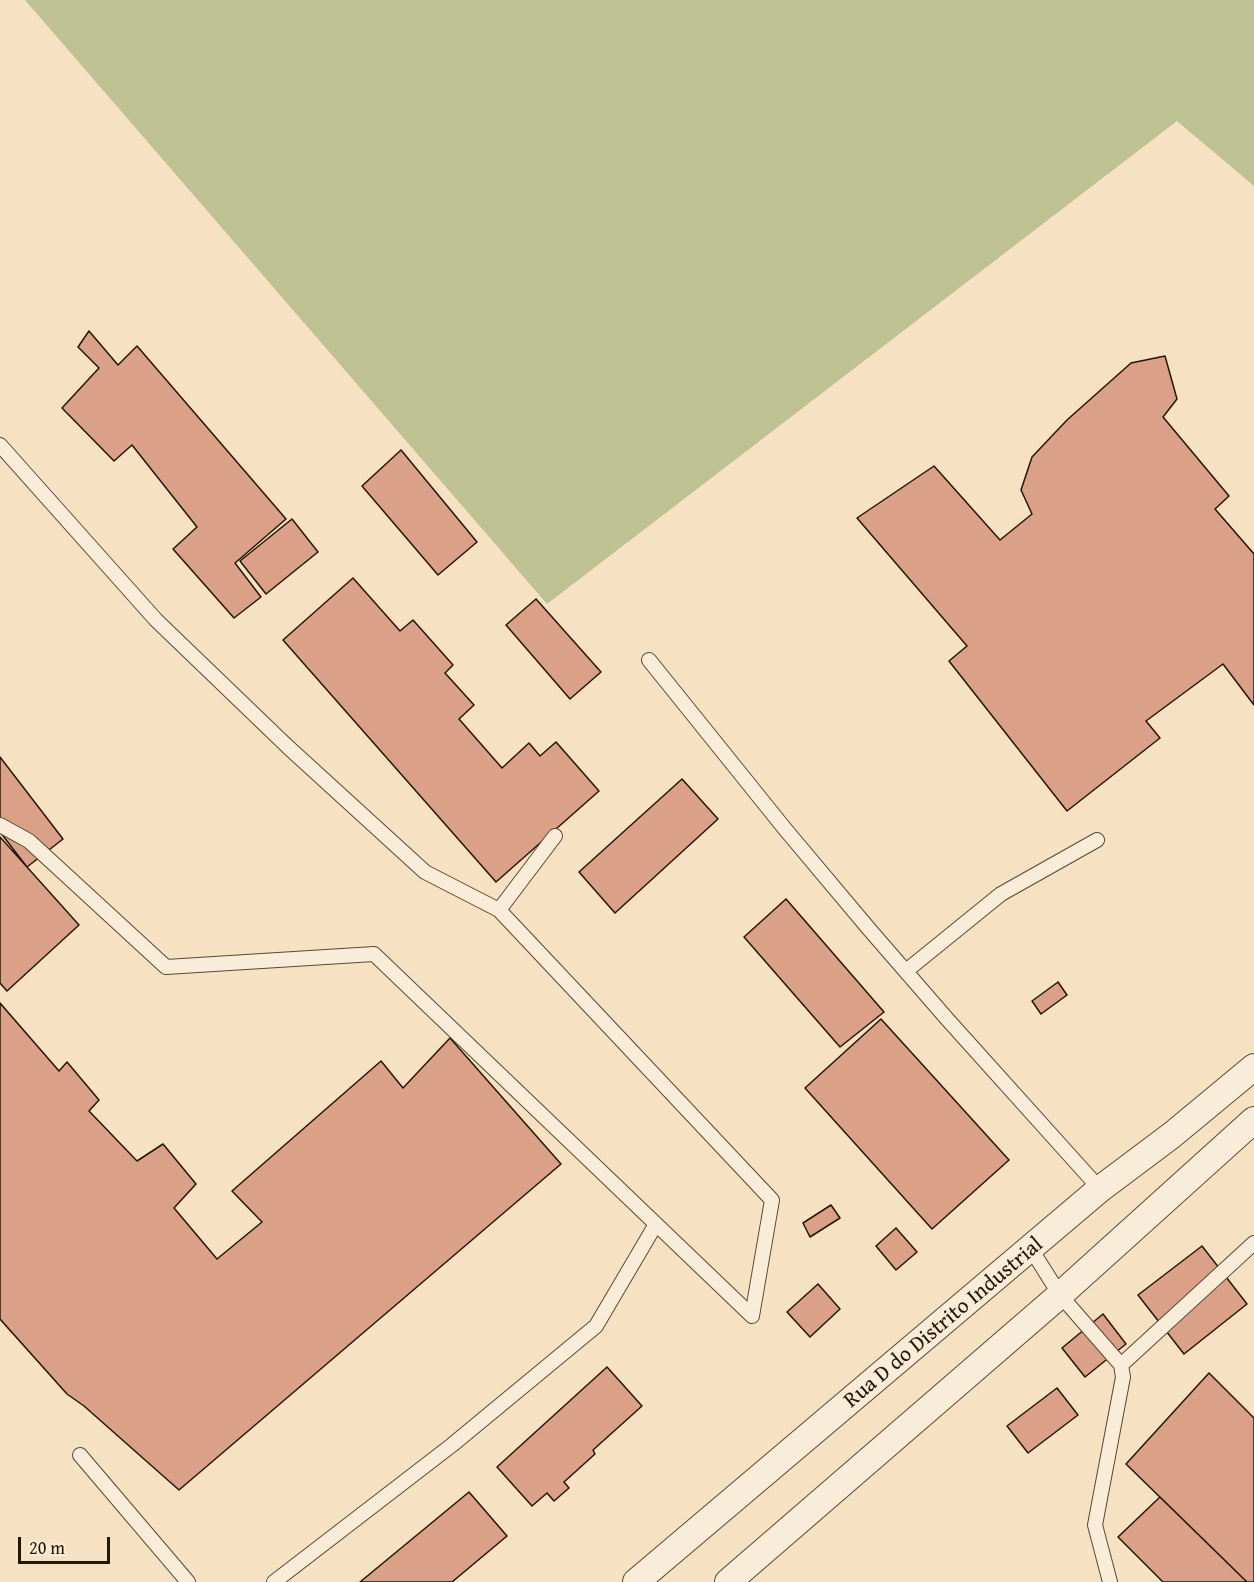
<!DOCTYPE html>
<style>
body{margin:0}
#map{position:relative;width:1254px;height:1582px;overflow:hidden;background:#f6e1c3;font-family:"Gentium Book Plus",serif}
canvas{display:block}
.scale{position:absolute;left:18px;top:1537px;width:92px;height:27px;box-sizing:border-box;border:3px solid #251603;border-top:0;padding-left:8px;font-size:18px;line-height:21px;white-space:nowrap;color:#251603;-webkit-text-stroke:4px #f9ecd8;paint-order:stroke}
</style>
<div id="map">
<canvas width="1254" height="1582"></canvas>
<div class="scale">20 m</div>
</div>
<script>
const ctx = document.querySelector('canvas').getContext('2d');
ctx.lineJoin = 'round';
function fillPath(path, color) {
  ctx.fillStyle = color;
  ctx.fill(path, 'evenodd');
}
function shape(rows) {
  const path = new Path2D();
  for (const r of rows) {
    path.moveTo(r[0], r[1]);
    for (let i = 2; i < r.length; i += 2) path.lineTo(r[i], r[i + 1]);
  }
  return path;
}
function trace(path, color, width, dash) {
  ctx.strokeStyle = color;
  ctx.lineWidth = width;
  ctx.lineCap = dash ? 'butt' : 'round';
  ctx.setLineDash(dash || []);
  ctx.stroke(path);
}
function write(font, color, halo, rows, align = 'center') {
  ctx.font = font + ' "Gentium Book Plus",serif';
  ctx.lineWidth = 4.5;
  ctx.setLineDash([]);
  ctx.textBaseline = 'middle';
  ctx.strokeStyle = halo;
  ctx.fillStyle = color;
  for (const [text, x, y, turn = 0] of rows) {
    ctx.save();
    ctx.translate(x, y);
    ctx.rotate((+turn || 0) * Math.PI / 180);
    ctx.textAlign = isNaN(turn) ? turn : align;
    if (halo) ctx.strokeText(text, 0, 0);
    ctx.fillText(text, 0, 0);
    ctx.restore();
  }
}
fillPath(shape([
 [25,0,1254,0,1254,186,1177,121,547,604]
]), '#bec292');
const building = shape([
 [89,331,118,365,137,346,286,519,235,563,261,597,234,618,173,549,197,527,132,445,114,461,62,408,99,368,78,347,89,331],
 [1165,356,1177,399,1163,417,1229,496,1215,509,1254,554,1254,705,1223,664,1146,721,1160,738,1067,811,949,661,967,646,857,518,934,466,1000,540,1032,514,1021,490,1032,457,1067,420,1131,363,1165,356],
 [401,450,477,542,438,575,362,486,401,450],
 [292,519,318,552,266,594,240,561,292,519],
 [353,578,400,631,413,620,453,665,445,673,474,705,459,719,502,768,529,743,540,756,556,742,599,791,496,882,283,640,353,578],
 [536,599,601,672,570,699,506,625,536,599],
 [0,757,63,839,27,867,0,832,0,757],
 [682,779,718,819,615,913,579,872,682,779],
 [0,837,79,925,7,991,0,983,0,837],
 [786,899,884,1012,840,1047,744,937,786,899],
 [1058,982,1067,995,1041,1014,1032,1001,1058,982],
 [0,1003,59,1071,67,1062,99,1100,89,1111,137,1161,163,1144,196,1184,174,1208,217,1259,262,1222,232,1191,381,1061,403,1088,450,1038,561,1164,179,1490,84,1406,67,1394,0,1319,0,1003],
 [881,1019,1009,1160,932,1229,805,1088,881,1019],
 [831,1205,840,1218,810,1237,803,1223,831,1205],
 [896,1228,917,1252,896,1270,876,1246,896,1228],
 [1202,1246,1247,1304,1184,1354,1138,1295,1202,1246],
 [818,1284,840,1309,810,1337,787,1312,818,1284],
 [1103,1314,1126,1344,1085,1377,1062,1348,1103,1314],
 [607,1367,642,1406,593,1450,595,1454,564,1482,569,1488,554,1501,547,1493,532,1506,497,1467,607,1367],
 [1209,1373,1254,1418,1254,1582,1247,1582,1126,1464,1209,1373],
 [1057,1388,1078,1415,1028,1453,1007,1426,1057,1388],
 [469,1492,507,1536,452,1582,360,1582,469,1492],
 [1160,1497,1247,1582,1163,1582,1118,1537,1160,1497]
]);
fillPath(building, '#daa088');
trace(building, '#251603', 1.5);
const lane = shape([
 [0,445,156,620,288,747,425,872,499,910,555,836],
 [649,660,785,829,869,929,948,1020,1100,1189],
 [0,825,29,841,166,967,374,954,752,1316],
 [499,910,772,1200,752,1316],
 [906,971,1001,894,1097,840],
 [1031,1249,1060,1295,1121,1365,1123,1377,1095,1525,1110,1582],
 [1121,1365,1254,1243],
 [80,1455,188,1582],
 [274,1582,452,1445,596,1326,656,1224]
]);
const street = shape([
 [636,1582,1100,1189,1172,1135,1254,1067],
 [728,1582,1060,1295,1254,1120]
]);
trace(lane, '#594933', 16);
trace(street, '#594933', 28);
trace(lane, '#f9ecd8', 14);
trace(street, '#f9ecd8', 26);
write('22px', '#251603', '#f9ecd8', [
 ["Rua D do Distrito Industrial",944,1323,-40]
]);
</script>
